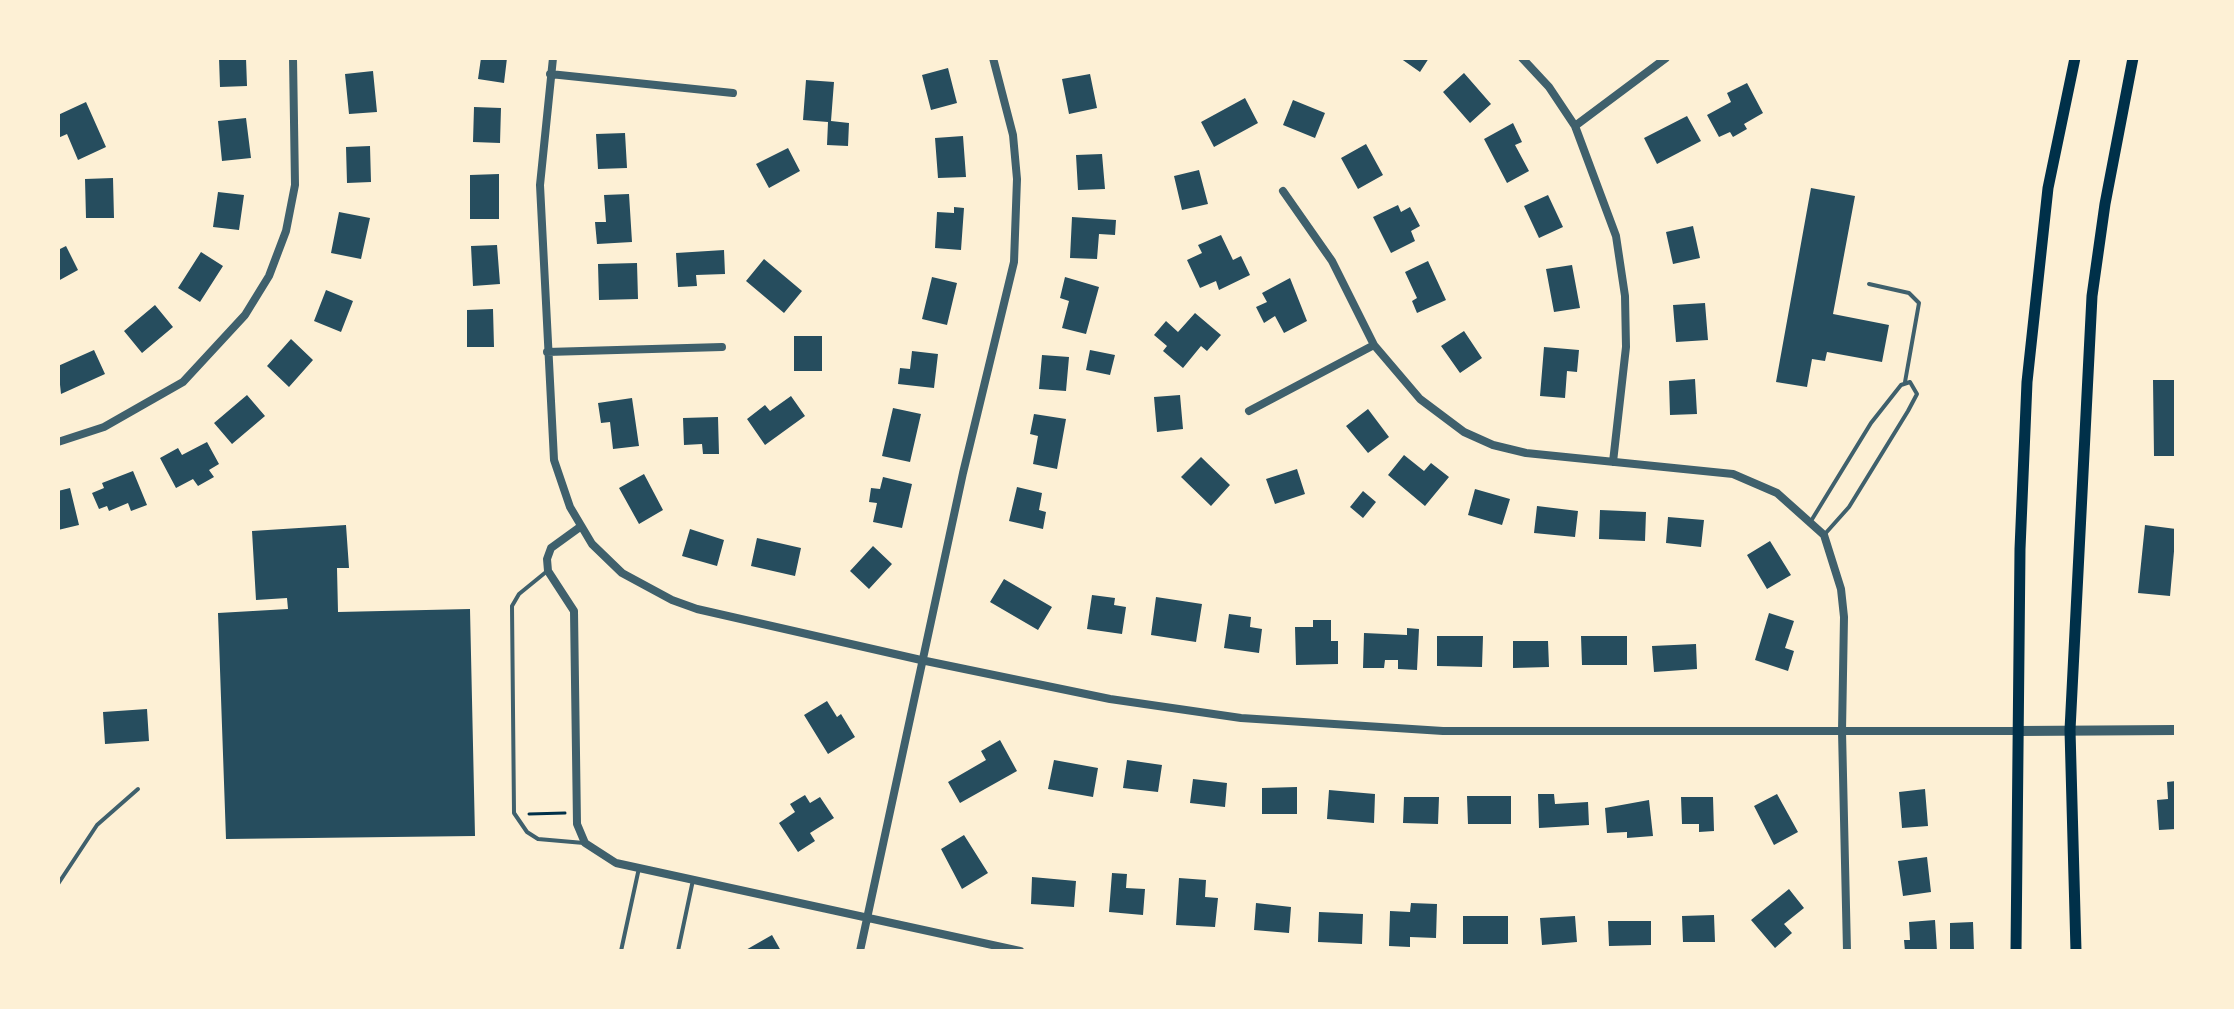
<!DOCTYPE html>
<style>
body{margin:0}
#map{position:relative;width:2234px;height:1009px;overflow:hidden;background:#fdf0d5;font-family:"Fira Sans",sans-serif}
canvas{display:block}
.frame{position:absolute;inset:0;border:60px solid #fdf0d5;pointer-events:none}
</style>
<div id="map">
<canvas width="2234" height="1009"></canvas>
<div class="frame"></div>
</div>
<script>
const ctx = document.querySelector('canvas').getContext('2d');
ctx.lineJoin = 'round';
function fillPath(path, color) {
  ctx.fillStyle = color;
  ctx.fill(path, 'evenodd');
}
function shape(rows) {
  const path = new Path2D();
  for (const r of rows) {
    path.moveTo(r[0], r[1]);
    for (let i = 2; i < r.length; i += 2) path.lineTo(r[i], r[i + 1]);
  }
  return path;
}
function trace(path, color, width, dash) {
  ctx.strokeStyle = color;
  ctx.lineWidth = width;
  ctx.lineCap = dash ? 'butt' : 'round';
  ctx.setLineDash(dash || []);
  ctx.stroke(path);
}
fillPath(shape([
 [219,58,246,58,247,86,220,87],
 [481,58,507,58,504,83,478,79],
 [1400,58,1429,58,1420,72],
 [948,68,957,103,931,110,922,75],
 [373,71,377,112,349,114,345,74],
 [1464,73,1491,104,1470,123,1443,92],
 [1090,74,1097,108,1069,114,1062,79],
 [806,80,834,82,831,121,849,123,848,146,827,145,828,122,803,120],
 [1747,83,1763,113,1744,124,1747,129,1733,137,1730,132,1719,137,1707,115,1731,102,1727,93],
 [1245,98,1258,123,1214,147,1201,122],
 [1293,100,1325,113,1315,138,1283,125],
 [86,102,106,147,78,160,67,134,58,138,58,115],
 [474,107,501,108,500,143,473,142],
 [1687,116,1701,141,1657,164,1644,138],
 [246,118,251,158,222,161,218,121],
 [1513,123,1522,142,1515,145,1529,171,1507,183,1484,139],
 [625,133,627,168,598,169,596,134],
 [963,136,966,177,938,178,935,138],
 [1366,144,1383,175,1358,189,1341,158],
 [370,146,371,182,347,183,346,147],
 [788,148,800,171,769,188,756,164],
 [1102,154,1105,189,1078,190,1076,155],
 [1199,170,1208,204,1182,210,1174,176],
 [499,174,499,219,470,219,470,175],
 [113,178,114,218,86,218,85,179],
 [1811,188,1855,196,1833,314,1889,325,1882,362,1827,352,1825,361,1812,359,1807,387,1776,382],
 [218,192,244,195,239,230,213,227],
 [629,194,632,242,597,244,595,222,606,222,604,195],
 [1548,195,1563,227,1539,238,1524,206],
 [1398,205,1401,212,1410,207,1420,226,1411,231,1415,241,1391,253,1373,217],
 [954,207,964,208,961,250,935,248,937,212,954,213],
 [339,212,370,218,361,259,331,253],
 [1072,217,1116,220,1115,235,1099,234,1097,259,1070,258],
 [1693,226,1700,258,1673,264,1666,232],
 [1221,235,1233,260,1241,256,1250,275,1219,290,1216,281,1200,288,1187,260,1202,253,1198,245],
 [497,245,500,284,473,286,471,246],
 [66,246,78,270,58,281,58,250],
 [724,250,725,274,696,275,697,286,678,287,676,253],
 [201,252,223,266,200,302,178,288],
 [764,259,802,291,784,313,746,281],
 [1428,261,1446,300,1417,313,1412,301,1417,298,1405,272],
 [637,263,638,299,599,300,598,264],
 [1572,265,1580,308,1554,312,1546,269],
 [932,277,957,283,947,325,922,319],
 [1065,277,1099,287,1086,334,1062,328,1069,301,1060,298],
 [1290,278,1307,321,1284,333,1275,316,1264,323,1256,307,1267,302,1262,293],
 [326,290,353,301,341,332,314,321],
 [1705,303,1708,340,1676,342,1673,305],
 [155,305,173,327,142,353,124,331],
 [493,309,494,347,467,347,467,310],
 [1195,313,1221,335,1207,351,1201,346,1183,368,1163,351,1167,346,1154,335,1166,321,1178,332],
 [1464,331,1482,358,1460,373,1441,346],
 [794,336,822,336,822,371,794,371],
 [291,339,313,360,289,387,267,366],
 [1544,347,1579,350,1577,372,1567,371,1565,398,1540,396],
 [94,350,105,374,61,394,58,366],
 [1090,350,1115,355,1110,375,1086,370],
 [912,351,938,354,934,388,898,384,900,368,910,369],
 [1042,355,1069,357,1066,391,1039,389],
 [1695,379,1697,414,1670,415,1669,381],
 [2153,380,2176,380,2176,456,2154,456],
 [247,395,265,416,232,444,214,423],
 [1180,395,1183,429,1157,432,1154,397],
 [791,396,805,416,765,445,747,419,765,405,770,411],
 [632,398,639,446,613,449,610,422,601,423,598,403],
 [893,408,921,414,910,462,882,456],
 [1368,409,1389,437,1368,453,1346,426],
 [1034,414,1066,419,1057,469,1033,464,1038,436,1030,434],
 [718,417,719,454,703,454,702,444,684,445,683,418],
 [207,442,219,464,209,470,214,477,198,486,193,479,176,488,160,458,178,448,182,455],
 [1404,455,1424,471,1431,463,1449,477,1425,506,1388,475],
 [1201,457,1230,485,1211,506,1181,477],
 [1297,469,1305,494,1275,504,1266,479],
 [133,471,147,505,131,511,128,503,109,511,107,506,99,509,92,493,104,488,102,483],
 [644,474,663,510,639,524,619,488],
 [883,477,912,484,902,528,873,522,877,503,869,502,871,488,880,489],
 [1017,487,1042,493,1039,510,1046,512,1043,529,1009,521],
 [70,488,79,525,58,530,58,491],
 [1475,489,1510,499,1502,525,1468,515],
 [1363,491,1376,502,1363,518,1350,507],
 [1537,506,1578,511,1575,537,1534,533],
 [1600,510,1646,512,1645,541,1599,539],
 [1668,517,1704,520,1701,547,1666,543],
 [346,525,349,568,337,568,338,612,470,609,475,836,226,839,218,613,288,609,287,598,256,600,252,531],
 [2145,525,2176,529,2170,596,2138,593],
 [690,529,724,540,717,566,682,556],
 [757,538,801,548,795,576,751,566],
 [1770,541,1791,575,1767,589,1747,555],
 [873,546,892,564,869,589,850,571],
 [1004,579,1052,607,1038,630,990,602],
 [1092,595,1115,598,1114,605,1126,607,1122,634,1087,629],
 [1156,597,1202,604,1196,642,1151,635],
 [1769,613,1794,621,1785,648,1794,651,1788,671,1755,660],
 [1229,614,1251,617,1250,627,1262,629,1259,653,1224,648],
 [1313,620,1331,620,1331,641,1338,641,1338,664,1296,665,1295,627,1313,627],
 [1407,628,1419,629,1417,670,1398,669,1398,660,1385,660,1384,668,1363,668,1364,633,1407,635],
 [1437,636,1483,636,1482,667,1437,666],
 [1581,636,1627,636,1627,665,1582,665],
 [1513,641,1548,641,1549,667,1513,668],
 [1696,644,1697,669,1654,672,1652,646],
 [827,701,837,717,841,714,855,737,828,754,804,715],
 [147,709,149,741,105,744,103,712],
 [1000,740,1017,771,960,803,948,782,986,760,981,751],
 [1054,760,1098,768,1093,797,1048,789],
 [1127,760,1162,765,1158,792,1123,788],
 [1193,779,1227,783,1225,807,1190,803],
 [2176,781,2176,829,2159,830,2157,800,2168,799,2167,782],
 [1297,787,1297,814,1262,814,1262,788],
 [1925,789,1928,826,1902,828,1899,792],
 [1329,790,1375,794,1374,823,1327,819],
 [1538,794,1554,794,1555,804,1588,802,1589,825,1539,828],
 [1777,794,1798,832,1774,845,1754,806],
 [805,795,810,803,820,797,834,818,810,833,815,841,798,852,779,823,795,812,790,804],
 [1467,796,1511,796,1511,824,1468,824],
 [1404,797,1439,797,1438,824,1403,823],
 [1681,797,1713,797,1714,831,1699,832,1699,824,1682,824],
 [1649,800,1653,836,1627,838,1627,832,1607,833,1605,808],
 [964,835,988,873,962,889,941,849],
 [1927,857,1931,892,1903,896,1898,861],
 [1112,873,1127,874,1126,888,1145,889,1143,915,1109,912],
 [1032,877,1076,881,1074,907,1031,904],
 [1179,878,1206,880,1205,897,1218,898,1215,927,1176,925],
 [1789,889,1804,908,1784,924,1792,933,1775,948,1751,920],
 [1256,903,1291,907,1289,933,1254,930],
 [1411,903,1437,904,1436,938,1410,937,1410,947,1389,946,1390,911,1410,912],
 [1319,912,1363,914,1362,944,1318,942],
 [1714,915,1715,942,1683,942,1682,916],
 [1463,916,1508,916,1508,944,1463,944],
 [1575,916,1577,942,1542,945,1540,918],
 [1935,920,1937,951,1905,951,1904,940,1910,940,1909,922],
 [1608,921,1651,921,1651,945,1609,946],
 [1973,922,1974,951,1950,951,1950,923],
 [772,935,781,951,744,951]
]), '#264d5e');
trace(shape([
 [529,814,565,813]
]), '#003049', 3);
trace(shape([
 [1869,284,1909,293,1919,303,1905,382],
 [1811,521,1871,423,1901,385,1910,382,1917,394,1908,411,1849,507,1824,535],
 [546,572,519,594,512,606,514,813,527,832,538,839,584,843],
 [58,884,97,825,138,789],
 [621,951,639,868],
 [678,951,693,880]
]), '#3f606c', 4);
trace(shape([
 [553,58,540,185,554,460,570,507,592,544,622,573,672,600,697,609,921,660,1110,699,1241,718,1443,731,2019,731],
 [1522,58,1549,87,1575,126,1616,236,1625,296,1626,347,1613,462],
 [550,74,733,93],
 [1575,126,1666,58],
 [1283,191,1332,261,1374,345,1420,399,1464,432,1493,445,1526,453,1733,474,1777,493,1824,535,1841,589,1844,617,1842,731,1847,951],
 [547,352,722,347],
 [1249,411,1374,345],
 [58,442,104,427,183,382,245,315,269,276,286,231,295,185,293,58],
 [580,527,551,548,547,559,548,571,574,611,577,824,585,843,616,863,1020,951],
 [860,951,963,473,1014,262,1017,179,1013,135,993,58]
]), '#3f606c', 8);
trace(shape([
 [2019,731,2176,730]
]), '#3f606c', 10);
trace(shape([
 [2016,951,2020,549,2027,382,2048,188,2075,58],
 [2076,951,2070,730,2092,296,2105,204,2133,58]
]), '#003049', 11);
</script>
